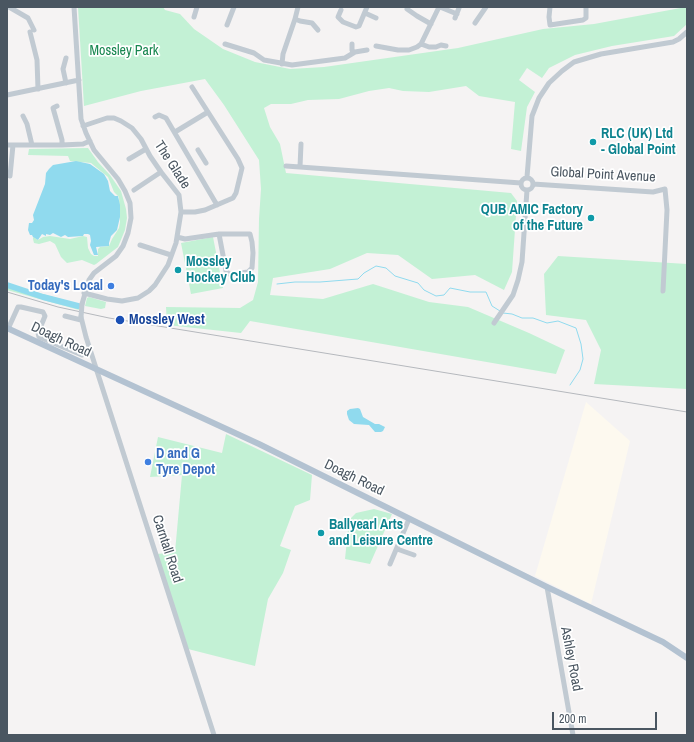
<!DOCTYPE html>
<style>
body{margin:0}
#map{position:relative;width:694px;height:742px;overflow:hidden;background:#f5f3f3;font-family:"Archivo Narrow",sans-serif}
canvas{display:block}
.frame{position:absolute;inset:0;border:8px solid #4a5661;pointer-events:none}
.scale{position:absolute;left:552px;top:712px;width:105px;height:18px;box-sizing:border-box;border:2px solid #4a5661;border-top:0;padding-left:5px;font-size:12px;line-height:14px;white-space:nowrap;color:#4a5661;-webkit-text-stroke:3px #fff;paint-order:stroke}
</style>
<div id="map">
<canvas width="694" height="742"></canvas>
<div class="frame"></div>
<div class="scale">200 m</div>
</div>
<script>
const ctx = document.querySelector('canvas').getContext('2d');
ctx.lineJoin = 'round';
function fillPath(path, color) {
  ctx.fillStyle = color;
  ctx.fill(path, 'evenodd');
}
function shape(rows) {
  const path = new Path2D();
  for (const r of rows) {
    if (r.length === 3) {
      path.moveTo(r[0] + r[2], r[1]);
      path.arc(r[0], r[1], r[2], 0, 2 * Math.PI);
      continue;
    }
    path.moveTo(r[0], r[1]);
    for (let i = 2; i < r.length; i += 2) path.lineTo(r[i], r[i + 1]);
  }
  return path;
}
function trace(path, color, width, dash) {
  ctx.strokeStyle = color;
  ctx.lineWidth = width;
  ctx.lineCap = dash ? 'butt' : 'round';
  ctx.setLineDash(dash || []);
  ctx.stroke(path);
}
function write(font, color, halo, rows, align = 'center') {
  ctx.font = font + ' "Archivo Narrow",sans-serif';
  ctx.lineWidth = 3.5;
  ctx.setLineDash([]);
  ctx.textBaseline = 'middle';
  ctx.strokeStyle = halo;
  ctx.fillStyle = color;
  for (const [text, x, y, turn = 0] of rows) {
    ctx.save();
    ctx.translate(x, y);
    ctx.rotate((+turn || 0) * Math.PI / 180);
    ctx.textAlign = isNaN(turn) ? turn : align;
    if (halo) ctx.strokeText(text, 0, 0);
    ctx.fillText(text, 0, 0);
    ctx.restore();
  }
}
fillPath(shape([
 [586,402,630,441,591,604,535,576]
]), '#fdf9ef');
fillPath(shape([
 [78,7,163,7,165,10,180,14,194,29,223,49,255,62,290,69,324,67,458,48,543,29,594,24,686,7,687,7,687,24,674,36,612,46,575,55,549,68,542,78,527,68,519,80,535,92,527,107,521,151,511,149,515,102,479,96,466,86,429,92,403,91,389,88,369,91,339,99,308,100,291,104,271,104,264,108,270,127,280,144,286,173,511,193,517,201,512,272,504,290,475,275,432,279,398,255,367,253,330,269,273,278,270,295,323,299,373,284,429,302,468,307,529,333,565,350,556,374,250,321,241,333,167,325,166,307,240,308,253,300,258,282,259,219,261,189,259,160,224,105,205,79,141,91,84,106],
 [88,148,98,162,110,175,121,191,126,209,127,218,125,230,118,247,96,264,94,265,82,260,67,263,61,257,55,244,50,241,39,244,34,243,33,239,33,237,38,240,43,237,50,236,70,239,83,236,87,237,88,248,91,254,94,256,98,256,98,249,100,247,109,246,112,239,119,228,120,222,119,197,114,192,108,177,91,163,70,161,68,156,28,155,29,149],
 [213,237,223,288,191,294,181,243],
 [558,256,687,264,687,389,594,384,601,350,586,320,546,315,544,274],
 [7,284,79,304,79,310,7,290],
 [89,297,106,302,105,308,101,309,85,306,87,298],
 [226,434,312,475,310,500,295,506,280,546,291,550,283,573,268,599,255,666,188,649,157,554,175,552,182,475,150,477,158,437,222,453],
 [374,509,392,514,370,564,345,559,349,520,356,513]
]), '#c3f1d5');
fillPath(shape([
 [76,161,90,164,104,174,108,181,110,191,115,196,118,196,120,205,120,217,117,230,111,236,109,243,109,246,96,247,98,255,94,255,90,245,91,241,90,235,88,234,84,234,83,236,68,237,65,235,61,237,53,233,50,235,46,234,46,236,42,234,38,240,33,237,32,235,30,235,28,230,29,223,32,223,34,220,33,215,45,184,46,173,49,169,53,165],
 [358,408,360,409,363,417,375,424,379,424,385,427,383,431,381,432,375,432,369,425,354,424,349,420,347,414,347,411,350,409]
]), '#90daee');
trace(shape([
 [277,284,295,282,320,282,358,279,364,273,376,266,386,268,395,276,418,283,424,290,436,296,444,295,450,288,470,292,486,292,492,306,500,311],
 [503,313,512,314,522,318,533,318,547,323,558,321,576,328,581,344,583,359,580,370,570,385]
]), '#90daee', 1);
trace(shape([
 [7,285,43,297,78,306]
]), '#90daee', 6);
trace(shape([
 [9,7,28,18,34,30],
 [74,7,81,119,86,133,94,150,118,179,125,191,130,203,131,218,128,233,123,246,116,256,94,273,89,280,82,304],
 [440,7,457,14],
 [550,7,549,17,550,25,583,20,586,18,586,7],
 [407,9,417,16,431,24],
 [341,10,338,17,343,22,356,27,359,26,367,7],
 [365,13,376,18],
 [194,17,197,7],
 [455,18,459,8],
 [295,19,300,21,312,23,318,30],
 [475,23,486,7],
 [227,25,234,7],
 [30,32,37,60,38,89],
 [225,44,254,53,264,60,292,65,345,58,355,52,367,50],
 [352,44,352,50,353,53],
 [421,44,429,47,436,47,441,45,446,46],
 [376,46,398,50,409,50,417,47,421,44,439,7],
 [282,64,283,54,295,19,298,7],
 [66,83,63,69,66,58],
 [7,95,79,80],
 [57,106,53,108,62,140,62,145],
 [23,116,27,124,32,145],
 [155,117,159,115,166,118,217,205],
 [83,126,107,118,114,118,121,121,132,128,141,139,150,156,161,172,179,195,181,212,176,243,168,265,155,285,149,291,138,298,122,301,107,299,84,293],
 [175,132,208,112],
 [7,145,62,145,83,144,90,141],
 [198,150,206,163],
 [129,159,146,149],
 [286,166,521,183],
 [300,167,301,144],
 [10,176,13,145],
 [527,177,532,116,539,98,549,83,562,71,574,62,601,54,673,42,679,39,687,32],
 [527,184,6],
 [533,184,653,192,665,189,667,210,663,291],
 [134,190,161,172],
 [181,212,195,212,205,210,233,198,236,193,242,168,238,159,192,87],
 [177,237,185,239,219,234,250,234,252,242,253,253,252,268,248,272,233,274,229,274,226,271,219,234],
 [140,245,171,255],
 [65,316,81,320],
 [81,317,86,337,214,735],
 [494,323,513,295,518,280,522,262,527,190],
 [8,329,18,307,21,307,43,312,45,316,38,333,39,337,82,355],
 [397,549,414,555],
 [390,564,409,519],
 [547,587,573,735]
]), '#c1cad2', 5);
trace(shape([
 [7,328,259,444,547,587,663,642,687,658]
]), '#b3c2d1', 6);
trace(shape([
 [7,292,58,307,109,318,687,412]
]), '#b5b8bd', 1);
trace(shape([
 [81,317,82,304]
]), '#c1cad2', 5);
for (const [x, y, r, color] of [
 [593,142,4,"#0f9aa8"],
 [591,218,4,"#0f9aa8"],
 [178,270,4,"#0f9aa8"],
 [111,286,4,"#3f7fe0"],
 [120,320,5,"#1a4fb4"],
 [148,462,4,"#3f7fe0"],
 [321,533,4,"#0f9aa8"]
]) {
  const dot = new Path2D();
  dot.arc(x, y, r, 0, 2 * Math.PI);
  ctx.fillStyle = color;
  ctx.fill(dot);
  trace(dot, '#fff', 1.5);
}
write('14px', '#17864f', '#fff', [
 ["Mossley Park",124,51]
]);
write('bold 14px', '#0d838f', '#fff', [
 ["RLC (UK) Ltd",601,134],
 ["- Global Point",601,150],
 ["QUB AMIC Factory",583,210,"right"],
 ["of the Future",583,226,"right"],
 ["Mossley",186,262],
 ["Hockey Club",186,278],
 ["Ballyearl Arts",329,525],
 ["and Leisure Centre",329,541]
], 'left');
write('14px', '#4a5661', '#fff', [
 ["The Glade",172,165,57],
 ["Global Point Avenue",603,175,3],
 ["Doagh Road",61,340,25],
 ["Doagh Road",354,478,26],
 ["Carntall Road",167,549,72],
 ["Ashley Road",571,659,79]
]);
write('bold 14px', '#366cbe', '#fff', [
 ["Today's Local",103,286],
 ["D and G",156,454,"left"],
 ["Tyre Depot",156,470,"left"]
], 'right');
write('bold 14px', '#164399', '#fff', [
 ["Mossley West",129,320]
], 'left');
</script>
